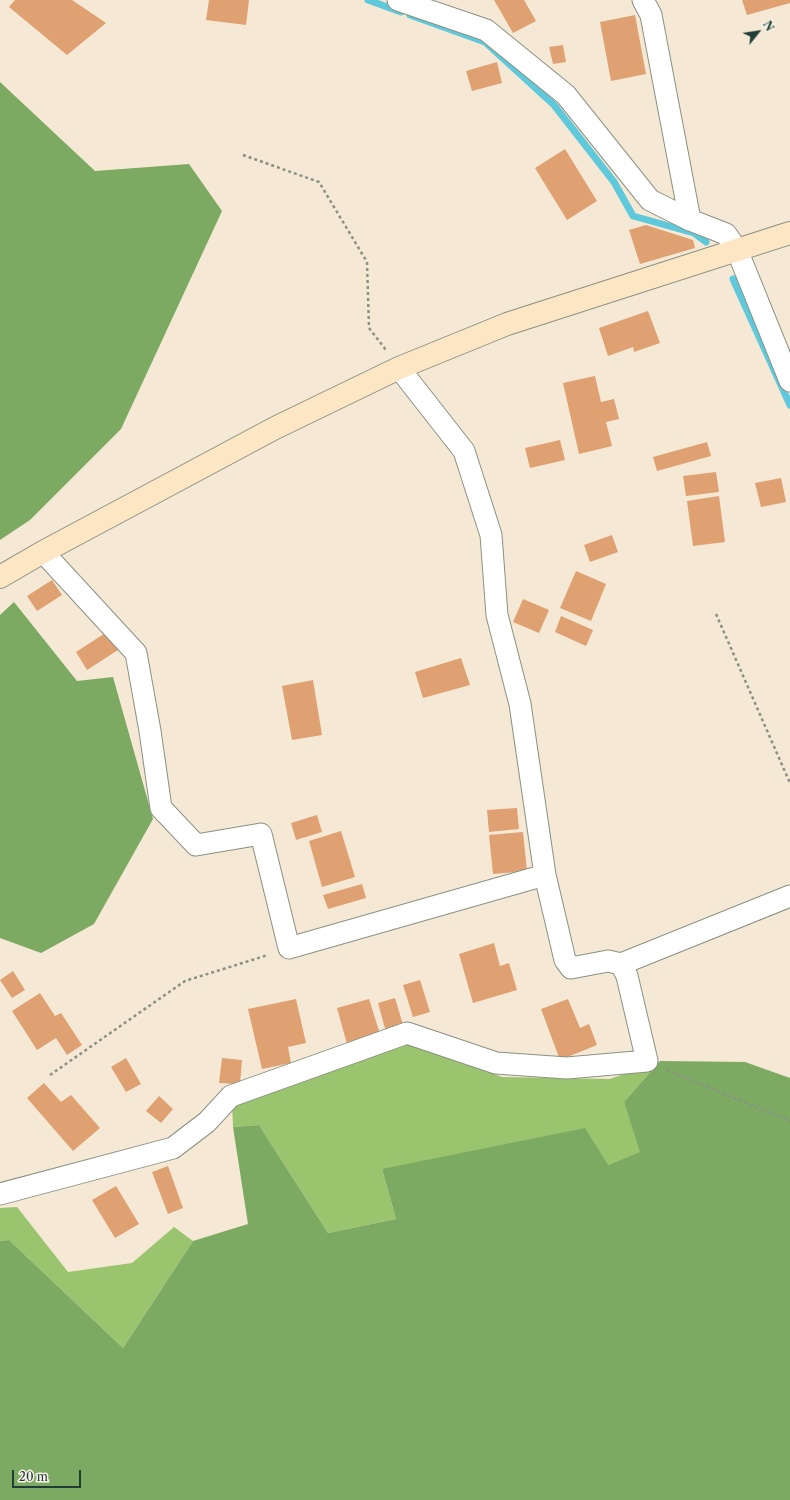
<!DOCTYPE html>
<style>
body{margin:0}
#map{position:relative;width:790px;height:1500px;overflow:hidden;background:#f5e8d4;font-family:"Libre Caslon Text",serif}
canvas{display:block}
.north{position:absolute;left:738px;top:12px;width:40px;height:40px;-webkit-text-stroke:3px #f7f3e8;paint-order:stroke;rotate:60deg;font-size:11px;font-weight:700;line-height:16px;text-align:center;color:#1f3d34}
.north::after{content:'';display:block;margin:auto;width:14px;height:18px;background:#1f3d34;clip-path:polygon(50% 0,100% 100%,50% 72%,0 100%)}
.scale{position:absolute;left:12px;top:1470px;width:69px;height:18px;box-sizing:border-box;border:2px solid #1f3d34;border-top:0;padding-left:5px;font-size:12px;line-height:14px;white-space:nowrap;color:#1f3d34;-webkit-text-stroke:3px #f7f3e8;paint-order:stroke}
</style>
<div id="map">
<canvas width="790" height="1500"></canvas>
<div class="north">N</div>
<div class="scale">20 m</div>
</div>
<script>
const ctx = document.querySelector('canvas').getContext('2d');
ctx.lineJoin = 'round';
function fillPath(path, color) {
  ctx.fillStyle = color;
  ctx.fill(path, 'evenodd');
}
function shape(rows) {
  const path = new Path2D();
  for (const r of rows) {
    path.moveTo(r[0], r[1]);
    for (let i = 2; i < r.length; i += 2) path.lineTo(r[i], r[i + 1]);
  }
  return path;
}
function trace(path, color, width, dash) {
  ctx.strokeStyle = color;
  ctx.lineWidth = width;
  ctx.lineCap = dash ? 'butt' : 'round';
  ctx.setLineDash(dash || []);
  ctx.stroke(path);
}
fillPath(shape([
 [407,1042,502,1077,610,1079,660,1061,624,1102,641,1152,608,1165,382,1169,396,1219,328,1233,259,1125,233,1127,232,1102],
 [17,1207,68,1272,132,1263,174,1227,193,1241,123,1348,9,1240,0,1241,0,1208]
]), '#9bc46f');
fillPath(shape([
 [0,82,95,171,189,164,222,211,121,429,30,520,0,540],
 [14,602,77,681,113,677,153,819,94,924,41,953,0,938,0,615],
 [660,1061,745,1062,790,1078,790,1500,0,1500,0,1241,9,1240,123,1348,193,1241,248,1224,233,1127,259,1125,328,1233,396,1219,382,1169,585,1128,608,1165,640,1152,624,1102]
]), '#7caa62');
trace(shape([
 [368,0,401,12],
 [410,15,485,42,554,105,614,182,633,216,694,233,706,242],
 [733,279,790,405]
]), '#5fc9db', 7);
fillPath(shape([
 [15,0,72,0,106,23,67,55,9,7],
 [209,0,249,0,246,25,206,20],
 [494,0,524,0,536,21,513,33],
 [742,0,790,0,790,3,747,15],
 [635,15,646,74,611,81,600,22],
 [563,45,566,62,553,64,549,47],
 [497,62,502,83,472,91,466,71],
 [565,149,597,201,567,220,535,168],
 [646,225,693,240,695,248,640,264,629,230],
 [648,311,660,343,634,352,633,347,608,356,599,328],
 [595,376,601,402,614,399,619,419,606,422,612,446,579,454,563,383],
 [560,440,565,460,530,468,525,448],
 [707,442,711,456,657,471,653,457],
 [716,472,719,492,686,496,683,476],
 [781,478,786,502,761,507,755,483],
 [719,496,725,542,693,546,687,501],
 [612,535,618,552,590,562,584,545],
 [576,571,606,584,591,621,560,608],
 [52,580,62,595,37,611,27,596],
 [523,599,549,610,539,633,513,622],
 [561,616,593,630,586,646,555,632],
 [107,632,118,650,87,670,76,652],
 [461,658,470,685,423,698,415,672],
 [313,680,322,735,292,740,282,686],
 [517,808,519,829,489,832,487,810],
 [317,815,322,832,296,840,291,823],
 [341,831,355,877,322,887,309,841],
 [523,832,527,871,493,874,489,835],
 [362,884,366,898,328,909,323,895],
 [494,943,500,966,509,963,517,990,473,1003,459,954],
 [13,971,25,990,12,998,0,980],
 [420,980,430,1012,413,1017,403,985],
 [40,993,55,1016,61,1013,82,1045,67,1055,56,1038,37,1050,12,1011],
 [395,998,404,1028,386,1032,378,1003],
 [296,999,306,1043,288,1047,291,1063,262,1069,248,1009],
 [369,999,380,1034,347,1044,337,1008],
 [568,999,580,1028,589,1024,597,1045,560,1060,541,1009],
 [126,1058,141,1084,126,1092,111,1067],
 [222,1058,242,1060,240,1084,219,1083],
 [44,1083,61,1102,71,1095,100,1128,73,1151,27,1098],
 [159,1096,173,1109,161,1123,146,1111],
 [168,1166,183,1208,168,1214,152,1172],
 [116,1186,139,1224,115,1238,92,1200]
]), '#dfa072');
const street = shape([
 [398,0,486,30,566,95,650,200,690,220,726,234,737,250,790,381],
 [643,0,651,15,690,220],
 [43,552,136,653,150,731,161,808,196,845,261,834,289,948,545,875],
 [621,964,790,896],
 [0,1194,173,1148,207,1122,231,1096,407,1033,496,1063,567,1068,647,1061,627,976,621,964,608,961,571,968,565,960,545,875,520,704,497,615,491,535,464,451,399,368]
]);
const secondary = shape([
 [0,577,43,552,275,428,399,368,507,324,790,233]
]);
trace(street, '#8a9284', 23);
trace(secondary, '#8a9284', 24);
trace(shape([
 [243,155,319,182,367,262,369,328,386,350],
 [716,614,790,783],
 [667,1070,790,1121],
 [50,1075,185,981,268,955]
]), '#8a9284', 2.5, [3, 3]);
trace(street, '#fff', 21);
trace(secondary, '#fce6c4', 22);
</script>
